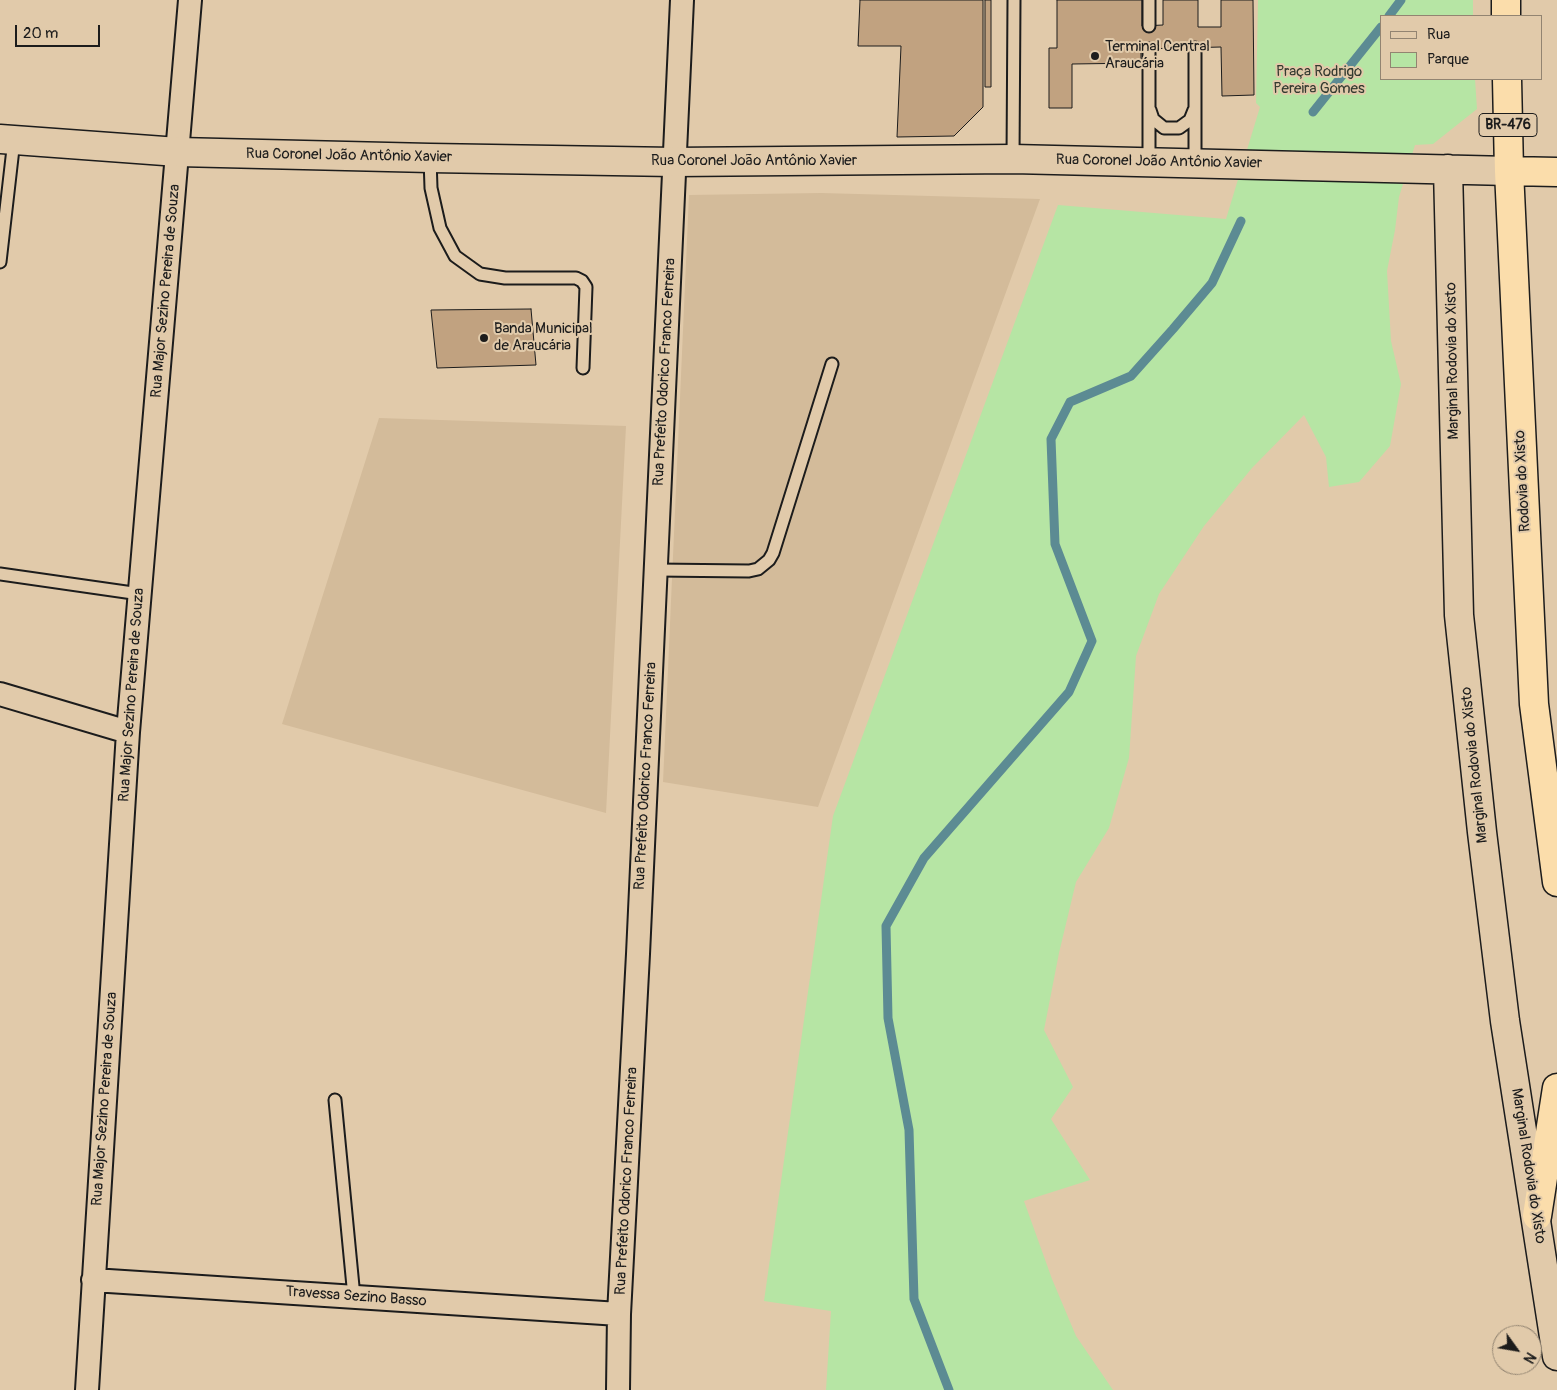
<!DOCTYPE html>
<meta charset="utf-8">
<style>
body{margin:0}
#map{position:relative;width:1557px;height:1390px;overflow:hidden;background:#e1caaa;font-family:Pangolin,sans-serif}
canvas{display:block}
.legend{position:absolute;left:1380px;top:15px;width:162px;height:65px;box-sizing:border-box;background:#e1caaa;border:1px solid #928471;margin:0;padding:6px 9px;list-style:none;font-size:15px;color:#1c1c1c}
.legend li{display:flex;align-items:center;gap:10px;height:25px}
.legend b{width:25px;border:1px solid #928471}
.north{position:absolute;left:1492px;top:1325px;width:50px;height:50px;box-sizing:border-box;background:#e1caaa;border:1px solid #928471;border-radius:50%;rotate:122deg;font-size:14px;font-weight:700;line-height:20px;text-align:center;color:#1c1c1c}
.north::after{content:'';display:block;margin:auto;width:18px;height:22px;background:#1c1c1c;clip-path:polygon(50% 0,100% 100%,50% 72%,0 100%)}
.scale{position:absolute;left:15px;top:25px;width:85px;height:22px;box-sizing:border-box;border:2px solid #1c1c1c;border-top:0;padding-left:6px;font-size:15px;line-height:18px;white-space:nowrap;color:#1c1c1c;-webkit-text-stroke:4px #e1caaa;paint-order:stroke}
</style>
<div id="map">
<canvas width="1557" height="1390"></canvas>
<ul class="legend">
<li><b style="height:6px;background:#e1caaa"></b>Rua</li>
<li><b style="height:14px;background:#b6e5a4"></b>Parque</li>
</ul>
<div class="north">N</div>
<div class="scale">20 m</div>
</div>
<script>
const ctx = document.querySelector('canvas').getContext('2d');
ctx.lineJoin = 'round';
function fillPath(path, color) {
  ctx.fillStyle = color;
  ctx.fill(path, 'evenodd');
}
function shape(rows) {
  const path = new Path2D();
  for (const r of rows) {
    path.moveTo(r[0], r[1]);
    for (let i = 2; i < r.length; i += 2) path.lineTo(r[i], r[i + 1]);
  }
  return path;
}
function trace(path, color, width, dash) {
  ctx.strokeStyle = color;
  ctx.lineWidth = width;
  ctx.lineCap = dash ? 'butt' : 'round';
  ctx.setLineDash(dash || []);
  ctx.stroke(path);
}
function write(font, color, halo, rows, align = 'center') {
  ctx.font = font + ' Pangolin,sans-serif';
  ctx.lineWidth = 4;
  ctx.setLineDash([]);
  ctx.textBaseline = 'middle';
  ctx.strokeStyle = halo;
  ctx.fillStyle = color;
  for (const [text, x, y, turn = 0] of rows) {
    ctx.save();
    ctx.translate(x, y);
    ctx.rotate((+turn || 0) * Math.PI / 180);
    ctx.textAlign = isNaN(turn) ? turn : align;
    if (halo) ctx.strokeText(text, 0, 0);
    ctx.fillText(text, 0, 0);
    ctx.restore();
  }
}
fillPath(shape([
 [821,193,1040,199,818,807,663,782,689,195],
 [379,418,626,426,606,813,282,724]
]), '#d3bb9a');
fillPath(shape([
 [1258,0,1473,0,1473,16,1381,16,1381,79,1475,79,1477,109,1433,144,1415,145,1399,197,1395,230,1387,271,1391,341,1401,384,1390,446,1359,482,1329,487,1326,457,1304,415,1252,468,1204,526,1159,594,1136,656,1129,758,1109,828,1076,882,1059,953,1044,1030,1073,1087,1051,1119,1090,1180,1024,1201,1052,1279,1076,1336,1113,1390,826,1390,831,1311,764,1301,833,816,1058,205,1226,219,1260,107,1256,103]
]), '#b6e5a4');
trace(shape([
 [1389,16,1401,0],
 [1313,112,1381,27],
 [949,1390,914,1299,909,1130,888,1018,886,926,924,858,1069,692,1092,641,1055,544,1051,439,1070,402,1131,376,1173,329,1212,283,1241,221]
]), '#5c8b93', 9);
const building = shape([
 [860,0,983,0,983,107,954,136,897,137,901,46,858,46,860,0],
 [985,0,991,0,991,87,985,87,985,0],
 [1057,0,1142,0,1142,26,1163,25,1163,0,1198,0,1198,27,1221,27,1221,0,1253,0,1254,95,1222,96,1221,47,1141,49,1141,63,1072,64,1072,108,1049,108,1049,48,1057,48,1057,0],
 [531,309,536,365,437,368,431,310,531,309]
]);
fillPath(building, '#c1a280');
trace(building, '#1c1c1c', 1);
const lane = shape([
 [1149,0,1149,26],
 [1149,49,1149,162],
 [1150,110,1153,119,1164,128,1179,128,1190,120,1194,110],
 [430,158,431,188,440,228,455,256,480,274,505,278,576,278,582,281,586,287,583,368],
 [1013,159,1014,0],
 [1195,162,1195,48],
 [0,262,14,140],
 [656,570,749,571,758,569,769,560,773,553,832,364],
 [0,574,140,594],
 [335,1100,354,1297]
]);
const street = shape([
 [0,694,128,732],
 [93,1280,619,1314],
 [87,1390,128,732,190,0],
 [618,1390,619,1314,638,954,682,0]
]);
const secondary = shape([
 [0,139,178,152,430,158,674,162,1013,159,1509,171],
 [1448,169,1459,615,1482,832,1505,1021,1557,1356]
]);
const highway = shape([
 [1506,0,1506,16],
 [1507,79,1509,171,1534,704,1557,882],
 [1509,171,1557,172],
 [1537,1216,1557,1088]
]);
trace(lane, '#1c1c1c', 15);
trace(street, '#1c1c1c', 26);
trace(secondary, '#1c1c1c', 31);
trace(highway, '#1c1c1c', 31);
trace(lane, '#e1caaa', 11);
trace(street, '#e1caaa', 22);
trace(secondary, '#e1caaa', 28);
trace(highway, '#fbddab', 28);
for (const [x, y, r, color] of [
 [1095,56,5,"#1c1c1c"],
 [484,338,5,"#1c1c1c"]
]) {
  const dot = new Path2D();
  dot.arc(x, y, r, 0, 2 * Math.PI);
  ctx.fillStyle = color;
  ctx.fill(dot);
  trace(dot, '#e1caaa', 2);
}
for (const [x, y, w] of [
 [1508,125,58]
]) {
  const box = new Path2D();
  box.roundRect(x - w / 2, y - 11.5, w, 23, 4);
  ctx.fillStyle = '#e1caaa';
  ctx.fill(box);
  trace(box, '#1c1c1c', 1);
}
write('bold 14px', '#1c1c1c', null, [
 ["BR-476",1508,125]
]);
write('15px', '#1c1c1c', '#e1caaa', [
 ["Terminal Central",1105,47],
 ["Araucária",1105,64],
 ["Banda Municipal",494,329],
 ["de Araucária",494,346]
], 'left');
write('15px', '#333a30', '#e1caaa', [
 ["Praça Rodrigo",1319,72],
 ["Pereira Gomes",1319,89]
]);
write('15px', '#1c1c1c', '#e1caaa', [
 ["Rua Coronel João Antônio Xavier",349,156,1],
 ["Rua Coronel João Antônio Xavier",754,161],
 ["Rua Coronel João Antônio Xavier",1159,162,1],
 ["Rua Major Sezino Pereira de Souza",166,291,-85],
 ["Marginal Rodovia do Xisto",1453,361,-91],
 ["Rua Prefeito Odorico Franco Ferreira",665,372,-87],
 ["Rodovia do Xisto",1523,481,-93],
 ["Rua Major Sezino Pereira de Souza",132,695,-86],
 ["Marginal Rodovia do Xisto",1475,765,-96],
 ["Rua Prefeito Odorico Franco Ferreira",646,776,-87],
 ["Rua Major Sezino Pereira de Souza",105,1099,-86],
 ["Marginal Rodovia do Xisto",1528,1166,81],
 ["Rua Prefeito Odorico Franco Ferreira",627,1181,-87],
 ["Travessa Sezino Basso",356,1297,4]
]);
</script>
